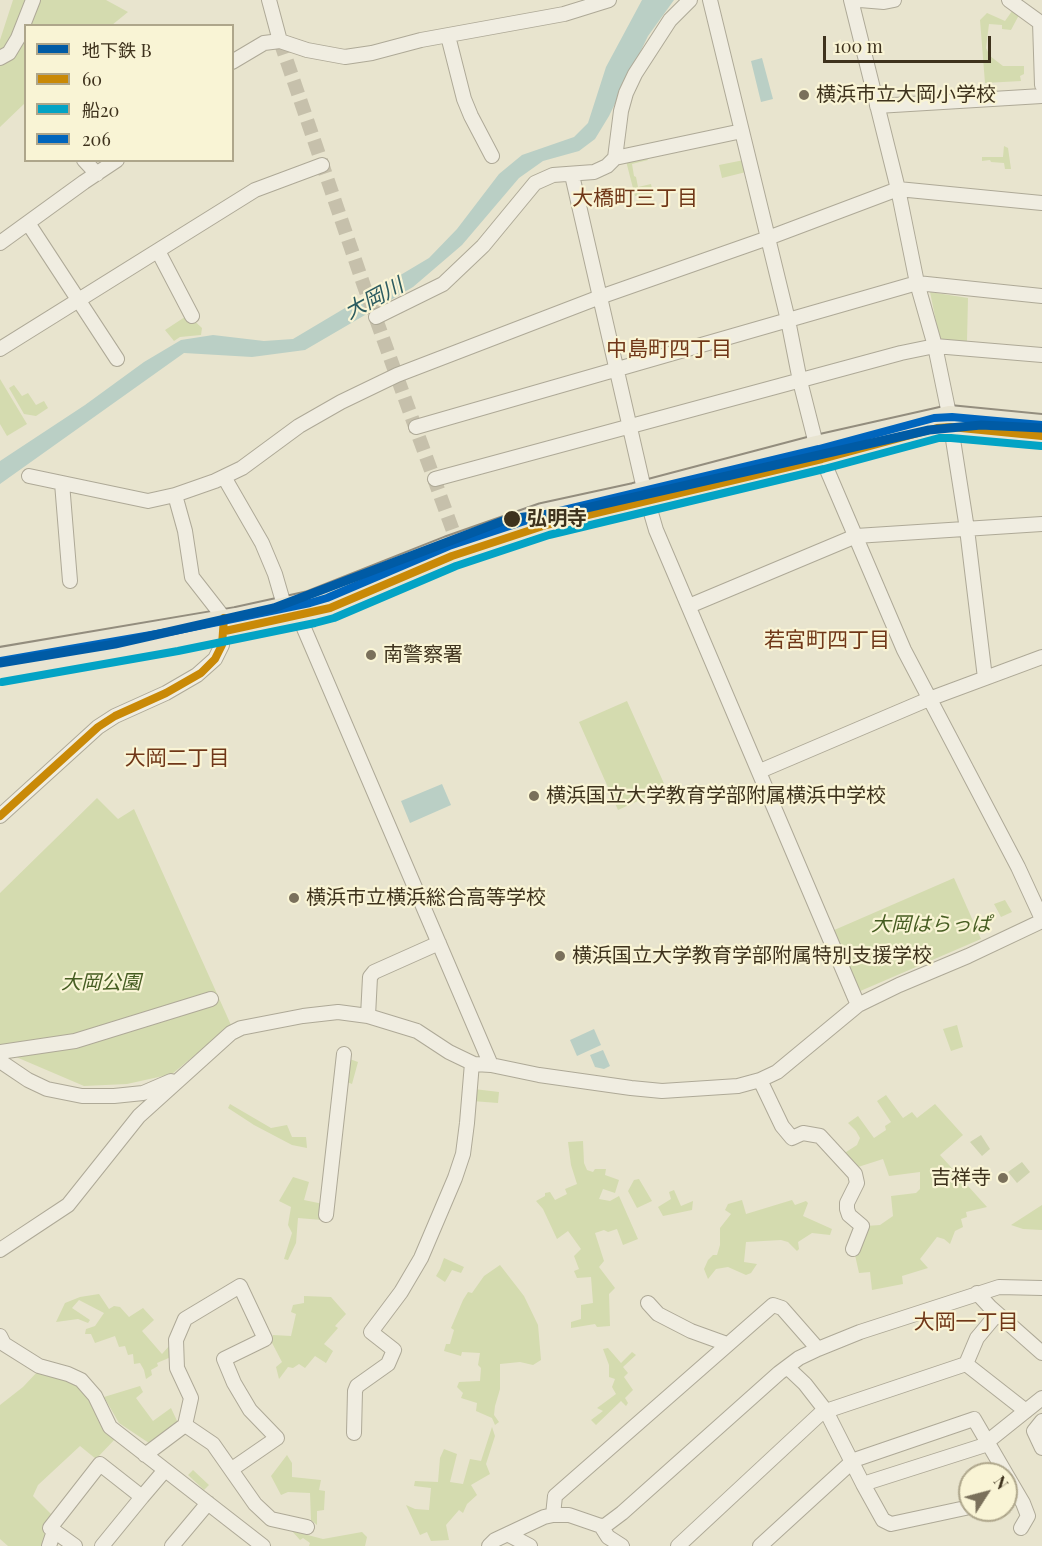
<!DOCTYPE html>
<meta charset="utf-8">
<style>
body{margin:0}
#map{position:relative;width:1042px;height:1546px;overflow:hidden;background:#e8e4ce;font-family:"Playfair Display","Noto Sans JP",serif}
canvas{display:block}
.legend{position:absolute;left:24px;top:24px;width:210px;height:138px;box-sizing:border-box;background:#f9f4d5;border:2px solid #aea68b;margin:0;padding:8px 10px;list-style:none;font-size:18px;color:#3e321d}
.legend li{display:flex;align-items:center;gap:12px;height:30px}
.legend b{width:30px;border:2px solid #aea68b}
.north{position:absolute;left:958px;top:1462px;width:60px;height:60px;box-sizing:border-box;background:#f9f4d5;border:2px solid #aea68b;border-radius:50%;rotate:54deg;font-size:16px;font-weight:700;line-height:24px;text-align:center;color:#3e321d}
.north::after{content:'';display:block;margin:auto;width:21px;height:27px;background:#7a705b;clip-path:polygon(50% 0,100% 100%,50% 72%,0 100%)}
.scale{position:absolute;left:823px;top:36px;width:168px;height:27px;box-sizing:border-box;border:3px solid #3e321d;border-top:0;padding-left:8px;font-size:18px;line-height:21px;white-space:nowrap;color:#3e321d;-webkit-text-stroke:4px #f9f4d5;paint-order:stroke}
</style>
<div id="map">
<canvas width="1042" height="1546"></canvas>
<ul class="legend">
<li><b style="height:8px;background:#005ba5"></b>地下鉄 B</li>
<li><b style="height:8px;background:#c98907"></b>60</li>
<li><b style="height:8px;background:#03a3c5"></b>船20</li>
<li><b style="height:8px;background:#0065bd"></b>206</li>
</ul>
<div class="north">N</div>
<div class="scale">100 m</div>
</div>
<script>
const ctx = document.querySelector('canvas').getContext('2d');
ctx.lineJoin = 'round';
function fillPath(path, color) {
  ctx.fillStyle = color;
  ctx.fill(path, 'evenodd');
}
function shape(rows) {
  const path = new Path2D();
  for (const r of rows) {
    path.moveTo(r[0], r[1]);
    for (let i = 2; i < r.length; i += 2) path.lineTo(r[i], r[i + 1]);
  }
  return path;
}
function trace(path, color, width, dash) {
  ctx.strokeStyle = color;
  ctx.lineWidth = width;
  ctx.lineCap = dash ? 'butt' : 'round';
  ctx.setLineDash(dash || []);
  ctx.stroke(path);
}
function write(font, color, halo, rows, align = 'center') {
  ctx.font = font + ' "Playfair Display","Noto Sans JP",serif';
  ctx.lineWidth = 4.5;
  ctx.setLineDash([]);
  ctx.textBaseline = 'middle';
  ctx.strokeStyle = halo;
  ctx.fillStyle = color;
  for (const [text, x, y, turn = 0] of rows) {
    ctx.save();
    ctx.translate(x, y);
    ctx.rotate((+turn || 0) * Math.PI / 180);
    ctx.textAlign = isNaN(turn) ? turn : align;
    if (halo) ctx.strokeText(text, 0, 0);
    ctx.fillText(text, 0, 0);
    ctx.restore();
  }
}
fillPath(shape([
 [13,0,106,0,128,12,112,25,26,26,25,103,0,127,0,40],
 [1012,11,1019,15,1011,30,1002,29,1002,25,989,24,986,48,990,56,1003,66,1024,66,1024,74,1020,76,1021,81,985,83,980,20,987,13,1005,21],
 [1004,146,1008,148,1011,169,1005,169,1004,163,991,162,990,160,982,161,982,157,1003,157],
 [645,155,648,160,632,164,634,176,636,177,638,187,651,184,653,194,635,196,626,161],
 [744,160,746,172,722,178,719,165],
 [930,292,968,298,967,341,940,341],
 [188,315,202,328,201,335,180,337,174,341,165,330],
 [0,379,27,424,7,436,0,424],
 [14,385,22,396,28,393,36,405,44,401,48,408,36,416,24,414,9,388],
 [627,701,666,788,618,810,579,722],
 [97,798,118,819,134,809,231,1025,172,1074,127,1084,84,1086,2,1051,0,1045,0,893],
 [954,878,981,939,858,992,832,931],
 [1005,900,1012,912,1001,917,994,904],
 [957,1025,963,1047,951,1051,943,1029],
 [347,1058,358,1062,352,1084,347,1082],
 [474,1089,499,1092,498,1103,472,1101],
 [886,1095,903,1118,912,1112,917,1118,935,1104,963,1135,940,1155,987,1207,966,1212,967,1217,961,1219,963,1227,955,1231,950,1244,944,1239,937,1237,920,1259,928,1268,902,1276,903,1284,872,1290,870,1272,859,1273,855,1255,866,1226,880,1225,893,1216,891,1196,916,1193,920,1189,920,1172,889,1176,883,1159,855,1168,843,1154,857,1145,860,1138,856,1131,848,1123,858,1116,874,1138,886,1130,885,1126,891,1122,877,1101],
 [230,1104,271,1128,287,1125,292,1137,306,1137,307,1148,292,1145,254,1125,228,1108],
 [583,1141,584,1163,587,1170,593,1172,595,1169,606,1169,605,1175,619,1180,615,1193,603,1189,599,1199,610,1201,619,1196,638,1239,623,1245,617,1229,608,1232,604,1230,595,1233,604,1261,599,1267,615,1288,609,1294,610,1326,597,1327,595,1324,571,1328,571,1322,581,1319,581,1305,593,1303,591,1277,577,1278,574,1271,579,1269,574,1256,581,1249,568,1231,557,1239,543,1209,536,1201,545,1196,545,1193,550,1192,555,1200,567,1194,565,1189,577,1184,571,1165,568,1142],
 [293,1177,309,1182,304,1200,323,1204,322,1220,298,1218,296,1243,288,1260,284,1259,292,1233,288,1225,291,1207,279,1201],
 [639,1179,652,1201,637,1208,628,1191,634,1180],
 [674,1190,681,1206,693,1201,692,1210,663,1216,658,1207,671,1199,669,1192],
 [742,1200,746,1214,792,1200,795,1205,806,1201,808,1203,803,1216,832,1229,830,1235,812,1233,798,1242,799,1249,797,1251,788,1242,781,1240,746,1242,744,1262,757,1264,751,1273,746,1275,728,1267,716,1269,708,1279,704,1269,708,1260,713,1255,717,1255,720,1245,720,1228,731,1214,725,1210,728,1204],
 [1042,1205,1042,1230,1023,1229,1011,1225],
 [444,1258,464,1267,461,1273,452,1270,445,1282,436,1276,440,1269],
 [500,1265,524,1296,538,1325,541,1360,533,1365,520,1362,500,1364,500,1389,495,1406,494,1415,499,1422,495,1425,492,1418,476,1411,477,1403,461,1398,463,1393,457,1387,459,1382,480,1381,481,1368,478,1365,480,1353,462,1352,461,1356,444,1351,446,1344,450,1344,454,1330,451,1328,463,1300,468,1292,472,1293,484,1276],
 [99,1294,109,1309,114,1306,120,1307,129,1317,143,1308,154,1320,142,1331,162,1354,170,1345,171,1357,157,1363,158,1366,151,1370,152,1375,146,1379,144,1370,140,1363,134,1364,133,1354,128,1355,125,1346,119,1347,115,1336,95,1343,91,1334,85,1334,86,1329,95,1326,104,1313,79,1300,72,1308,90,1320,88,1323,78,1319,56,1322,65,1303,80,1297],
 [304,1296,331,1297,346,1314,335,1326,338,1328,324,1344,333,1351,326,1363,315,1356,305,1368,299,1364,293,1368,288,1367,279,1379,276,1367,282,1362,271,1341,273,1335,291,1336,296,1314,291,1312,293,1305,304,1303],
 [608,1348,621,1363,632,1352,636,1355,623,1367,628,1373,624,1377,633,1390,625,1398,628,1403,626,1406,621,1401,596,1425,591,1420,603,1411,597,1408,616,1394,612,1387,615,1379,609,1377,609,1365,603,1349],
 [39,1370,78,1383,116,1438,96,1459,80,1446,38,1485,33,1496,53,1516,42,1546,8,1546,0,1539,0,1405,23,1387],
 [140,1386,143,1392,136,1398,153,1421,171,1408,178,1423,149,1443,119,1423,104,1397],
 [492,1427,495,1436,486,1464,490,1474,471,1485,477,1495,467,1504,463,1513,459,1510,446,1525,449,1540,431,1541,427,1532,420,1535,406,1505,415,1509,429,1510,431,1488,414,1486,415,1481,438,1482,440,1458,444,1449,457,1454,450,1482,463,1484,470,1459,481,1461],
 [287,1455,292,1463,292,1477,321,1480,319,1490,325,1491,324,1510,317,1511,317,1525,311,1520,310,1493,288,1492,281,1495,271,1476],
 [193,1470,209,1485,204,1490,188,1475],
 [292,1531,323,1539,362,1532,367,1537,365,1546,309,1546,310,1543,303,1538,300,1540]
]), '#d4dbaf');
fillPath(shape([
 [981,1135,990,1149,982,1156,970,1142],
 [1022,1162,1030,1172,1017,1183,1008,1172]
]), '#cfd4af');
fillPath(shape([
 [642,0,674,0,648,36,609,116,595,139,579,151,543,161,519,178,462,245,413,287,305,350,252,357,184,353,0,484,0,461,85,405,144,362,181,340,213,335,264,341,293,339,429,258,457,229,499,174,522,155,574,137,588,123,606,67],
 [762,58,773,99,761,102,751,61],
 [442,784,451,805,410,823,401,801],
 [594,1029,601,1045,577,1056,570,1040],
 [603,1050,610,1066,604,1069,595,1067,590,1055]
]), '#bacfc5');
fillPath(shape([
 [382,284,388,296,388,306,370,317,362,296]
]), '#e8e4ce');
trace(shape([
 [280,41,364,286,457,542]
]), '#c6c0ab', 14, [14, 7]);
const minor = shape([
 [269,0,280,41],
 [710,0,788,320,800,381,816,444,904,650,1018,867,1042,919],
 [851,0,898,189,917,283,935,346,949,414,967,529,985,678],
 [860,0,884,2,894,0],
 [1009,0,1042,24],
 [1040,22,1042,85],
 [448,36,464,99,471,116,492,156],
 [0,58,9,53,18,38,33,0],
 [232,62,264,43,280,41,307,50,345,57,372,53,421,40,564,14,609,0],
 [877,106,1042,96],
 [615,158,742,131],
 [84,160,97,174],
 [572,175,644,489,656,530,858,1005],
 [28,223,117,359],
 [0,243,84,182,117,160],
 [158,251,192,316],
 [376,317,443,284,483,246,535,183,553,175,594,172,607,166,615,158,621,111,626,93,635,74,670,20,690,0],
 [0,349,255,190,322,165],
 [416,427,917,283,1042,296],
 [29,476,148,501,175,495,215,481,242,468,299,426,341,402,397,375,600,297,768,238,898,189,1042,203],
 [224,477,262,543,275,574,284,605],
 [435,479,901,353,935,346,1042,355],
 [62,483,70,581],
 [689,606,856,536,1042,524],
 [293,609,303,626,491,1065],
 [760,771,929,699,1042,657],
 [0,816,98,727,115,716,166,693,197,675,215,659,222,645,224,618,192,577,185,531,175,495],
 [368,1016,370,977,374,972,439,943],
 [0,1052,75,1041,211,999],
 [0,1061,28,1080,47,1089,82,1096,114,1096,143,1093,171,1081],
 [760,1080,782,1126,792,1138,803,1133,820,1136,855,1174,857,1183,847,1203,847,1209,849,1215,862,1226,853,1249],
 [326,1215,344,1054],
 [0,1250,68,1205,139,1116,231,1033,241,1028,303,1016,338,1012,368,1016,417,1031,449,1052,474,1064,491,1065,539,1075,631,1088,662,1091,738,1086,760,1080,777,1072,858,1005,899,985,968,956,1042,921],
 [977,1293,990,1307,1042,1353],
 [648,1303,658,1314,691,1331,727,1344],
 [0,1336,4,1344,39,1366,68,1374,81,1380,95,1396,110,1427,263,1546],
 [966,1364,977,1338,997,1314],
 [787,1367,805,1384,826,1411,966,1364,1026,1411],
 [1042,1421,1034,1431,1042,1448],
 [185,1425,213,1444,255,1504,271,1519,307,1527],
 [354,1433,355,1391,357,1386,388,1364,394,1350,371,1332,401,1292,421,1258,455,1178,463,1154,467,1123,472,1063],
 [145,1455,185,1425,191,1398,177,1368,176,1340,185,1319,240,1286,265,1339,224,1359,234,1383,250,1410,277,1438,232,1469],
 [1006,1474,1023,1503,1028,1516,1021,1528],
 [863,1484,982,1446,1042,1398],
 [142,1497,165,1470],
 [553,1515,555,1496,773,1305,782,1308,818,1349],
 [601,1526,608,1537,622,1546],
 [509,1535,530,1546],
 [49,1546,54,1531],
 [75,1546,50,1528,100,1464,142,1497,102,1546],
 [172,1546,208,1503],
 [489,1546,495,1540,544,1517,553,1515,569,1515,601,1526,606,1525,622,1513,779,1373,799,1358,818,1349,860,1332,999,1287,1042,1288],
 [678,1546,820,1414,826,1411,863,1484,883,1520,891,1524,970,1507],
 [760,1546,854,1460,974,1419,1006,1474]
]);
const major = shape([
 [0,656,236,616,309,600,448,545,542,512,634,492,816,444,936,417,949,414,1042,423],
 [0,672,176,641,312,613,330,608,452,556,546,525,822,459,937,428,951,427,1042,436]
]);
trace(minor, '#aea997', 16);
trace(major, '#938d7e', 20);
trace(minor, '#f0ede1', 14);
trace(major, '#e8e4d1', 16);
trace(shape([
 [225,631,330,608,452,556,546,525,822,459,937,428,951,427,1042,436],
 [0,816,98,727,115,716,166,693,201,673,215,659,222,645,224,618]
]), '#c98907', 8);
trace(shape([
 [2,682,178,651,315,623,334,618,456,566,549,535,824,469,939,438,951,438,1041,446]
]), '#03a3c5', 8);
trace(shape([
 [0,661,174,631,310,603,327,598,449,546,543,515,819,449,934,418,952,417,1042,425]
]), '#0065bd', 8);
trace(shape([
 [0,663,115,644,274,608,508,519,573,511,929,430,981,425,1042,428]
]), '#005ba5', 9);
for (const [x, y, r, color] of [
 [804,95,6,"#7a705b"],
 [512,519,9,"#3e321d"],
 [371,655,6,"#7a705b"],
 [534,796,6,"#7a705b"],
 [294,898,6,"#7a705b"],
 [560,956,6,"#7a705b"],
 [1003,1178,6,"#7a705b"]
]) {
  const dot = new Path2D();
  dot.arc(x, y, r, 0, 2 * Math.PI);
  ctx.fillStyle = color;
  ctx.fill(dot);
  trace(dot, '#f9f4d5', 2);
}
write('20px', '#3e321d', '#f9f4d5', [
 ["横浜市立大岡小学校",816,95],
 ["南警察署",383,655],
 ["横浜国立大学教育学部附属横浜中学校",546,796],
 ["横浜市立横浜総合高等学校",306,898],
 ["横浜国立大学教育学部附属特別支援学校",572,956],
 ["吉祥寺",991,1178,"right"]
], 'left');
write('bold 20px', '#3e321d', '#f9f4d5', [
 ["弘明寺",527,519]
], 'left');
write('italic 20px', '#465d22', '#f9f4d5', [
 ["大岡はらっぱ",931,925],
 ["大岡公園",101,983]
]);
write('21px', '#703718', '#f9f4d5', [
 ["大橋町三丁目",635,198],
 ["中島町四丁目",669,349],
 ["若宮町四丁目",827,640],
 ["大岡二丁目",177,758],
 ["大岡一丁目",966,1322]
]);
write('italic 21px', '#2b5b60', '#f9f4d5', [
 ["大岡川",374,299,-28]
]);
</script>
